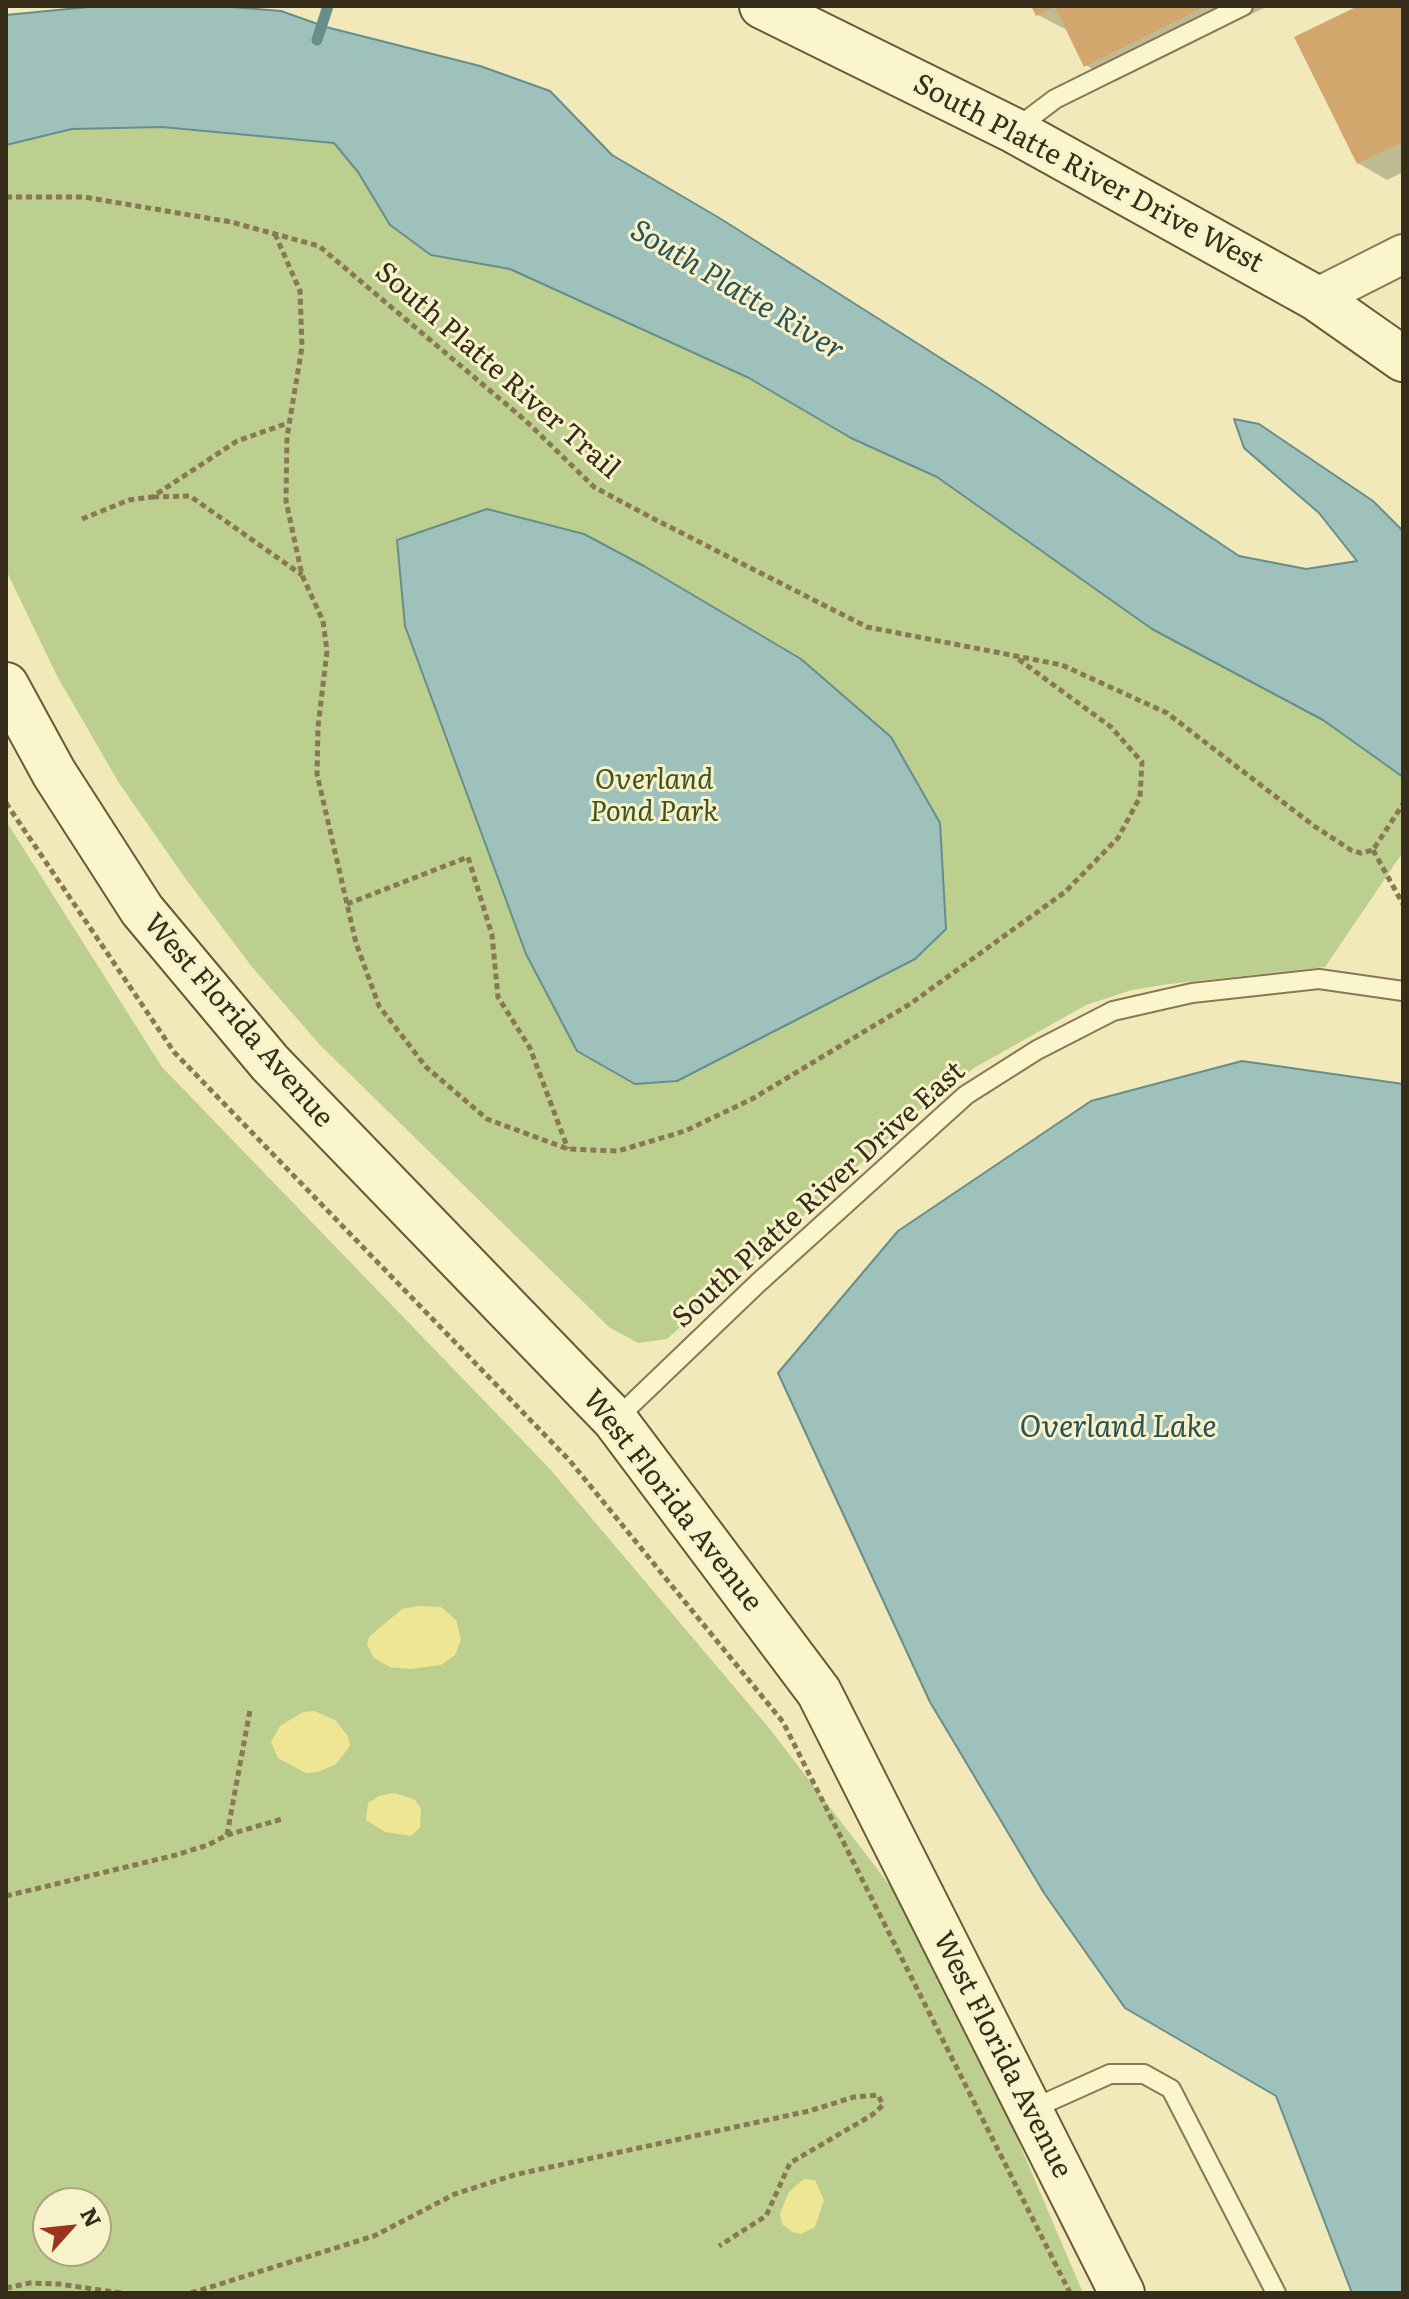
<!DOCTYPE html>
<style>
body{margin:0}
#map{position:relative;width:1409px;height:2299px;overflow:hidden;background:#f1e9ba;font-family:Literata,serif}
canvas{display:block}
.frame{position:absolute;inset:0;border:8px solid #362c1a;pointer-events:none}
.north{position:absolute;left:32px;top:2187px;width:80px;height:80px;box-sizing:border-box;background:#f8f2ca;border:2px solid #aaa384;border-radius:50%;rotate:63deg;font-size:22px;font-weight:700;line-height:32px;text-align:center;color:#362c1a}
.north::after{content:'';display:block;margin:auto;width:28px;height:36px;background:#9b331f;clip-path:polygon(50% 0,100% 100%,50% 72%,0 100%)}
</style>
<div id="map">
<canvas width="1409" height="2299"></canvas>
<div class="frame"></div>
<div class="north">N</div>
</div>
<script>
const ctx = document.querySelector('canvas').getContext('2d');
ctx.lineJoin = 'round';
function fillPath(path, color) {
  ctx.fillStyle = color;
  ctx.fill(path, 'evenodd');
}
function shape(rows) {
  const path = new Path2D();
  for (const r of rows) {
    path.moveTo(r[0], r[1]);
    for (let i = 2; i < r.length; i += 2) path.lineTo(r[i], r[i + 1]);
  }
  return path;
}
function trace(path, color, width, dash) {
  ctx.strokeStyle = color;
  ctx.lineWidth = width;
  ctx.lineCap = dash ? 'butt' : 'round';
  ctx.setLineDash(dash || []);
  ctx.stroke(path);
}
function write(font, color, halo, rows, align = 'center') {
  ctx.font = font + ' Literata,serif';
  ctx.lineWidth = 6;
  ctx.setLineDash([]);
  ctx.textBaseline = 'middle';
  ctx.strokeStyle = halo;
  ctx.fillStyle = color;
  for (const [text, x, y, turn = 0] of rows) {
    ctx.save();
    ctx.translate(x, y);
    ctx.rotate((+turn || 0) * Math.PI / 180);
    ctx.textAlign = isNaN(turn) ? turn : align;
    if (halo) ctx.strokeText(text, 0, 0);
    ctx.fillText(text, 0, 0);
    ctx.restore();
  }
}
fillPath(shape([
 [162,127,335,143,358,172,376,203,431,255,510,269,749,378,851,438,937,477,1152,629,1323,720,1403,777,1403,852,1325,967,1169,984,1132,990,1086,1005,974,1068,921,1109,667,1339,638,1343,609,1327,320,1045,252,967,185,878,119,783,57,676,6,570,6,145,72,129],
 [6,821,162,1067,550,1469,769,1728,934,1943,1083,2293,6,2293],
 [48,2203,96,2203,96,2251,48,2251]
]), '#bdcf8e');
fillPath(shape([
 [419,1606,441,1607,456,1620,461,1640,455,1655,441,1665,410,1669,390,1667,374,1658,367,1644,369,1637,402,1609],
 [314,1711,335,1720,348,1736,350,1746,336,1764,318,1772,306,1773,278,1758,271,1742,280,1726,303,1712],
 [395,1793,415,1800,421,1809,420,1827,411,1836,385,1832,366,1820,368,1803,379,1796],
 [804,2179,815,2180,824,2200,815,2227,801,2234,792,2232,782,2224,780,2213,789,2192]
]), '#efe694');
const water = shape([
 [99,6,219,6,281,11,326,27,480,66,550,91,612,155,721,219,991,390,1239,556,1306,569,1357,561,1319,513,1244,448,1234,419,1259,424,1373,501,1403,531,1403,777,1323,720,1152,629,937,477,851,438,749,378,510,269,431,255,390,225,358,172,334,143,162,127,72,129,6,145,6,15,99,6],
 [487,509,584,534,644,566,801,659,891,737,940,823,946,929,915,959,677,1081,635,1084,577,1051,526,954,405,626,397,540,487,509],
 [1242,1061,1403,1084,1403,2293,1352,2293,1276,2096,1125,2008,1044,1893,930,1702,778,1373,898,1231,1091,1101,1242,1061]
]);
fillPath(water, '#9fc1bc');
trace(water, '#668e8b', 2);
fillPath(shape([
 [1033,6,1265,6,1266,7,1115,82,1086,65,1069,31,1038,15],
 [1363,6,1403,6,1403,172,1387,180,1358,163]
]), '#0003');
trace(shape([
 [317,40,328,6]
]), '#668e8b', 11);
fillPath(shape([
 [1031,6,1206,6,1084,67,1055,7,1036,16],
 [1358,6,1403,6,1403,142,1357,164,1294,37]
]), '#d2a76d');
const lane = shape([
 [1014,130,1055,99,1243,6],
 [615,1420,758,1283,966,1095,1037,1050,1113,1011,1192,993,1319,979,1403,991],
 [1030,2110,1110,2074,1144,2074,1171,2089,1276,2293]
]);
const street = shape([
 [1316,298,1403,254]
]);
const secondary = shape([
 [762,6,1013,130,1316,298,1403,359],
 [6,685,54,773,142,910,270,1063,615,1420,819,1692,1122,2293]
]);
trace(lane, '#887853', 22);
trace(street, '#887853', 42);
trace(secondary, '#6a5937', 48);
trace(shape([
 [6,197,84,197,231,222,319,246,526,421,594,487,654,519,867,627,1062,665,1167,713,1314,826,1351,850,1361,853,1373,850,1403,804],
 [275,234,300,291,302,347,287,437,286,501,302,575,323,621,327,651,318,727,317,774,356,943,379,1006,426,1067,487,1119,568,1149,618,1151,685,1131,752,1099,910,1004,1065,892,1118,838,1140,797,1142,762,1111,727,1014,656],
 [153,497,190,496,302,575],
 [82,519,129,500,152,497,237,441,288,423],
 [6,803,174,1052,570,1461,783,1722,1070,2293],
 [1373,850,1403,904],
 [347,904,468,857,492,935,498,997,530,1048,568,1149],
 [227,1835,282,1819],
 [6,1896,176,1855,208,1845,227,1835,250,1710],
 [6,2288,30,2283,59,2284,121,2293],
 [191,2293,374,2236,455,2194,514,2175,809,2111,854,2097,878,2095,883,2105,872,2115,790,2163,766,2216,719,2246]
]), '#887853', 5, [6, 4]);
trace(lane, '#fbf5ce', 18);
trace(street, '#fbf5ce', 38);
trace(secondary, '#fbf5ce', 44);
write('28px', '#362c1a', '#f8f2ca', [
 ["South Platte River Drive West",1088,174,28],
 ["South Platte River Trail",497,371,41],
 ["West Florida Avenue",238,1021,49],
 ["South Platte River Drive East",819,1195,-42],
 ["West Florida Avenue",672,1501,52],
 ["West Florida Avenue",1002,2055,63]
]);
write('italic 28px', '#3e541f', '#f8f2ca', [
 ["Overland",654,781],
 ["Pond Park",654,813]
]);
write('italic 30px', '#285257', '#f8f2ca', [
 ["South Platte River",737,291,31],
 ["Overland Lake",1118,1428]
]);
</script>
